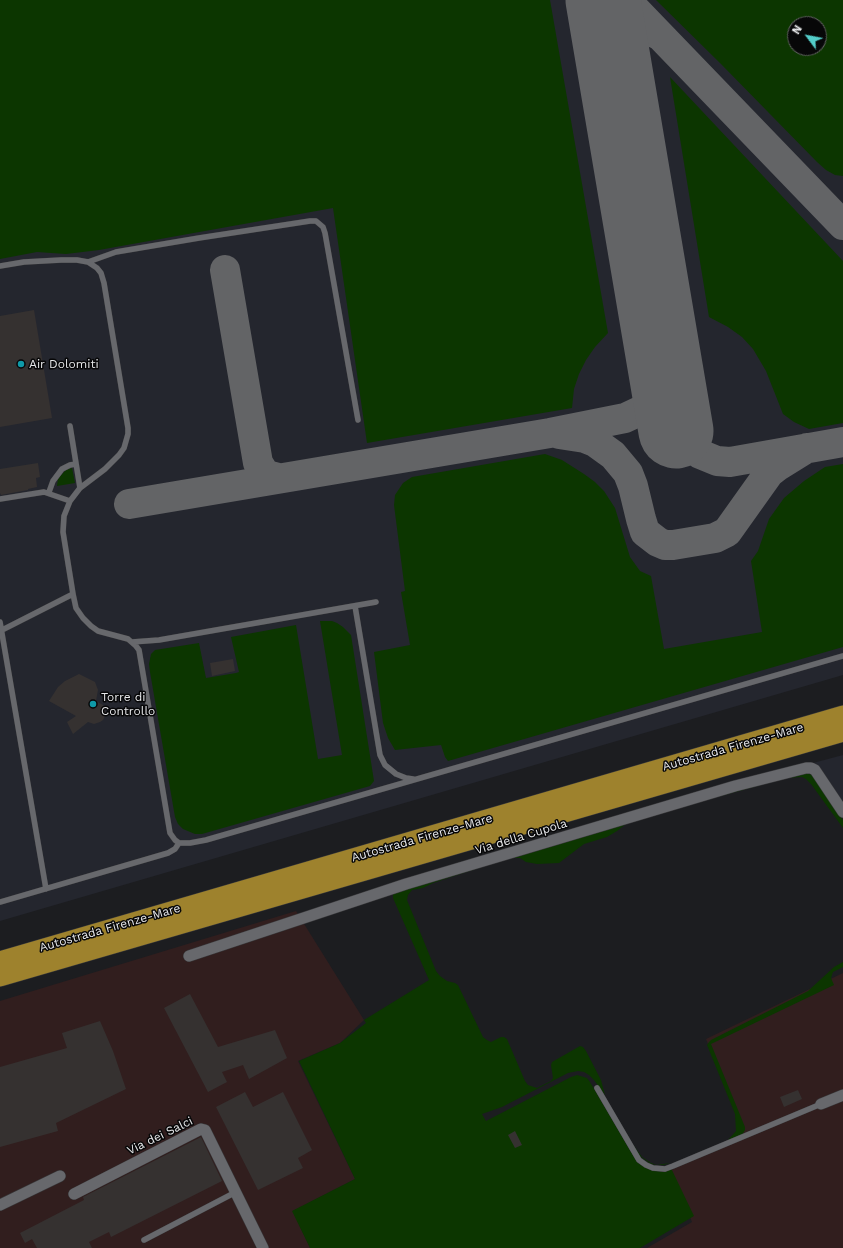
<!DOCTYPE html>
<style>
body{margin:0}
#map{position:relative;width:843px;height:1248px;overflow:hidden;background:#1c1d20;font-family:"Work Sans",sans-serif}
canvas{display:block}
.north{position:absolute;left:787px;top:16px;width:40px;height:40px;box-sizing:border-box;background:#070708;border:1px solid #616162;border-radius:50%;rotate:302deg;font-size:11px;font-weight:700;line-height:16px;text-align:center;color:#e7e8ea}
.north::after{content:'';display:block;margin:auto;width:14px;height:18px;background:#53cdc9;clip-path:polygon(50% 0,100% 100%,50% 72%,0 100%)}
</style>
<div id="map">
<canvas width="843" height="1248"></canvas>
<div class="north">N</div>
</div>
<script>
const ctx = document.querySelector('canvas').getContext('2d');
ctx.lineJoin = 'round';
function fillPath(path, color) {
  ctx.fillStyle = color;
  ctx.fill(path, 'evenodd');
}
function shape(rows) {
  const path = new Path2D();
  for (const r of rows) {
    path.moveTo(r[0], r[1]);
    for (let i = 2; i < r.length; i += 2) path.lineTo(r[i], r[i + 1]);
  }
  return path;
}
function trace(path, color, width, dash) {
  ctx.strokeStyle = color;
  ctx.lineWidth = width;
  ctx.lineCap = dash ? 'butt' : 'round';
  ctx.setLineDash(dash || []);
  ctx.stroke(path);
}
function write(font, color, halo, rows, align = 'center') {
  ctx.font = font + ' "Work Sans",sans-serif';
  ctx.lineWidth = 3;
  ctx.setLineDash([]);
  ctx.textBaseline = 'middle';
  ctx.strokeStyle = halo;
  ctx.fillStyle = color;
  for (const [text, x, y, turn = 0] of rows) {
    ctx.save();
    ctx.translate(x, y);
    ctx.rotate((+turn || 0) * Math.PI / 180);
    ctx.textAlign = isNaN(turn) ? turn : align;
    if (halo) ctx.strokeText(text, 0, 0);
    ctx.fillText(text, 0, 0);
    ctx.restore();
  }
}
fillPath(shape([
 [0,0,843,0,843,675,0,921],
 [795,24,819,24,819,48,795,48],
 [843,755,843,806,813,763]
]), '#24262e');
fillPath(shape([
 [296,911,364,1020,340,1043,298,1061,355,1179,293,1211,310,1248,0,1248,0,1001],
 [843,973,843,1248,647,1248,692,1222,671,1170,744,1135,706,1039]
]), '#311e1e');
fillPath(shape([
 [0,0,550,0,608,333,595,347,586,360,579,374,574,389,572,408,367,443,333,208,99,250,66,254,37,252,0,259],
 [656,0,843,0,843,176,835,175,826,170,817,162,721,64],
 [795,24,819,24,819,48,795,48],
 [670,77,843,261,843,423,809,429,794,422,783,414,766,371,753,349,742,337,728,327,709,317],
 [545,454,562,460,584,474,595,482,604,491,615,508,630,557,640,571,651,576,664,649,762,632,751,561,758,551,769,519,784,498,804,481,825,467,843,464,843,647,448,761,445,757,441,745,395,750,388,738,383,723,374,652,410,645,401,592,405,591,394,505,395,495,403,483,412,477],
 [72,468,75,483,57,486,58,479,62,474,66,470],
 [320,621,332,621,337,623,343,627,351,635,374,781,370,786,202,834,195,834,183,829,178,824,175,817,150,672,149,664,151,654,155,650,199,643,206,678,236,673,239,672,231,637,296,625,318,759,342,755],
 [799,772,813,775,819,780,843,820,843,828,811,784,806,779,802,777,787,778,630,821,617,831,607,837,584,844,559,863,537,864,526,862,520,858,510,858,433,883,423,888,412,890,408,895,407,900,436,971,440,976,447,981,455,983,458,985,483,1037,487,1040,491,1042,501,1037,504,1037,507,1039,525,1081,528,1085,537,1088,551,1081,553,1078,551,1065,552,1062,580,1046,583,1047,586,1051,601,1080,605,1095,610,1105,632,1143,642,1157,651,1163,657,1165,670,1163,683,1159,727,1141,736,1131,735,1114,707,1045,709,1042,711,1040,808,991,834,967,843,962,843,967,833,972,831,978,834,985,711,1044,745,1127,745,1130,742,1135,683,1159,670,1163,663,1165,657,1165,651,1164,641,1157,637,1152,631,1143,610,1105,605,1095,594,1080,589,1075,584,1072,578,1071,568,1073,502,1107,482,1114,486,1121,571,1077,577,1075,587,1078,590,1082,631,1152,636,1158,647,1168,656,1170,671,1168,694,1216,640,1248,310,1248,292,1211,355,1179,299,1061,340,1043,366,1023,364,1020,429,980,393,898,393,893,397,891,442,876,535,849,604,827,760,782]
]), '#0c3600');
trace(shape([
 [626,0,843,225],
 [616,73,616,57,618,47,627,34,641,30,647,30,659,35],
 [225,270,258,463,263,471,267,475,278,478],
 [674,419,679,432,691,447,700,454,717,461,730,462,843,442],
 [559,434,585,438,595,442,613,455,628,473,633,486,641,519,645,532,658,542,665,545,673,545,715,538,727,532,769,473,778,466,807,448],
 [129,504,550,433,625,418,642,410,649,404,656,395,660,385,662,365,658,327]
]), '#636466', 30);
trace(shape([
 [603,0,676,431]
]), '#636466', 75);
fillPath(shape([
 [34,310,52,418,0,427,0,316],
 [38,463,40,477,36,478,37,487,28,489,28,490,1,495,0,493,0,469],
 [233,659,235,671,212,676,210,663],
 [79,674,95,682,98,690,96,701,103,705,105,709,106,714,103,720,100,722,94,724,88,722,73,734,67,722,76,716,49,701,58,687,65,681],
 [190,994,218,1047,275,1030,287,1058,249,1079,243,1065,222,1072,227,1082,208,1092,164,1008],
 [100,1021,113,1051,126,1089,56,1123,58,1131,0,1147,0,1067,67,1048,62,1033],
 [798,1090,802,1099,784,1107,780,1097],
 [245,1092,253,1107,283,1092,312,1150,298,1158,303,1168,258,1190,216,1107],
 [515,1131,522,1145,515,1148,508,1135],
 [201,1137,222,1181,111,1237,109,1232,89,1242,92,1248,37,1248,32,1239,25,1243,20,1233,84,1200,83,1197]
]), '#353130');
const lane = shape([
 [88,262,97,268,101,273,104,283,128,428,128,434,124,448,119,455,105,469,80,488,70,501,64,516,63,532,73,594,76,608,83,618,91,626,98,631,128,639,136,646,139,650,170,833,175,840,179,843,190,843,206,840,843,656],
 [0,266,24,262,61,260,77,260,88,262,116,252,199,238,310,221,316,221,323,227,325,233,358,420],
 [70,426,80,488],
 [49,492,53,481,62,469,70,465,76,464],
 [0,499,44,492,70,501],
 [355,606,380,755,385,765,396,774,406,778,413,779],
 [0,622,46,889],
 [0,631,73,594],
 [132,642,159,640,376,602],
 [0,902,168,853,175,849,179,843],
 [597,1088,639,1160,646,1165,653,1168,665,1169,673,1166,821,1104],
 [144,1240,236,1192]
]);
const street = shape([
 [189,956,406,884,735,786,806,768,811,768,815,770,843,812],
 [821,1104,843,1095],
 [74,1194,201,1129,205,1130,263,1248],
 [0,1205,60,1176]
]);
const highway = shape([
 [0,961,843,715],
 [0,977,843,732]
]);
trace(lane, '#38383a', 6);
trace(street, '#38383a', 12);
trace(highway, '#38383a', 20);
trace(lane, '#67686c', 5.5);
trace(street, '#67686c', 11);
trace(highway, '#9e822d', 19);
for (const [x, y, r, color] of [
 [21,364,4,"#0f9aa8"],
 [93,704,4,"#0f9aa8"]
]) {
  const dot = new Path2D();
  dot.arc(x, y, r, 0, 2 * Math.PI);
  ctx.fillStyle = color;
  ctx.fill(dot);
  trace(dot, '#070708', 1.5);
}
write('12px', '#e7e8ea', '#070708', [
 ["Air Dolomiti",29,364],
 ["Torre di",101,697],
 ["Controllo",101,711]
], 'left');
write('12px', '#e7e8ea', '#070708', [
 ["Autostrada Firenze-Mare",733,747,-16],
 ["Via della Cupola",521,837,-17],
 ["Autostrada Firenze-Mare",422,838,-16],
 ["Autostrada Firenze-Mare",110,928,-16],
 ["Via dei Salci",160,1136,-26]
]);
</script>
